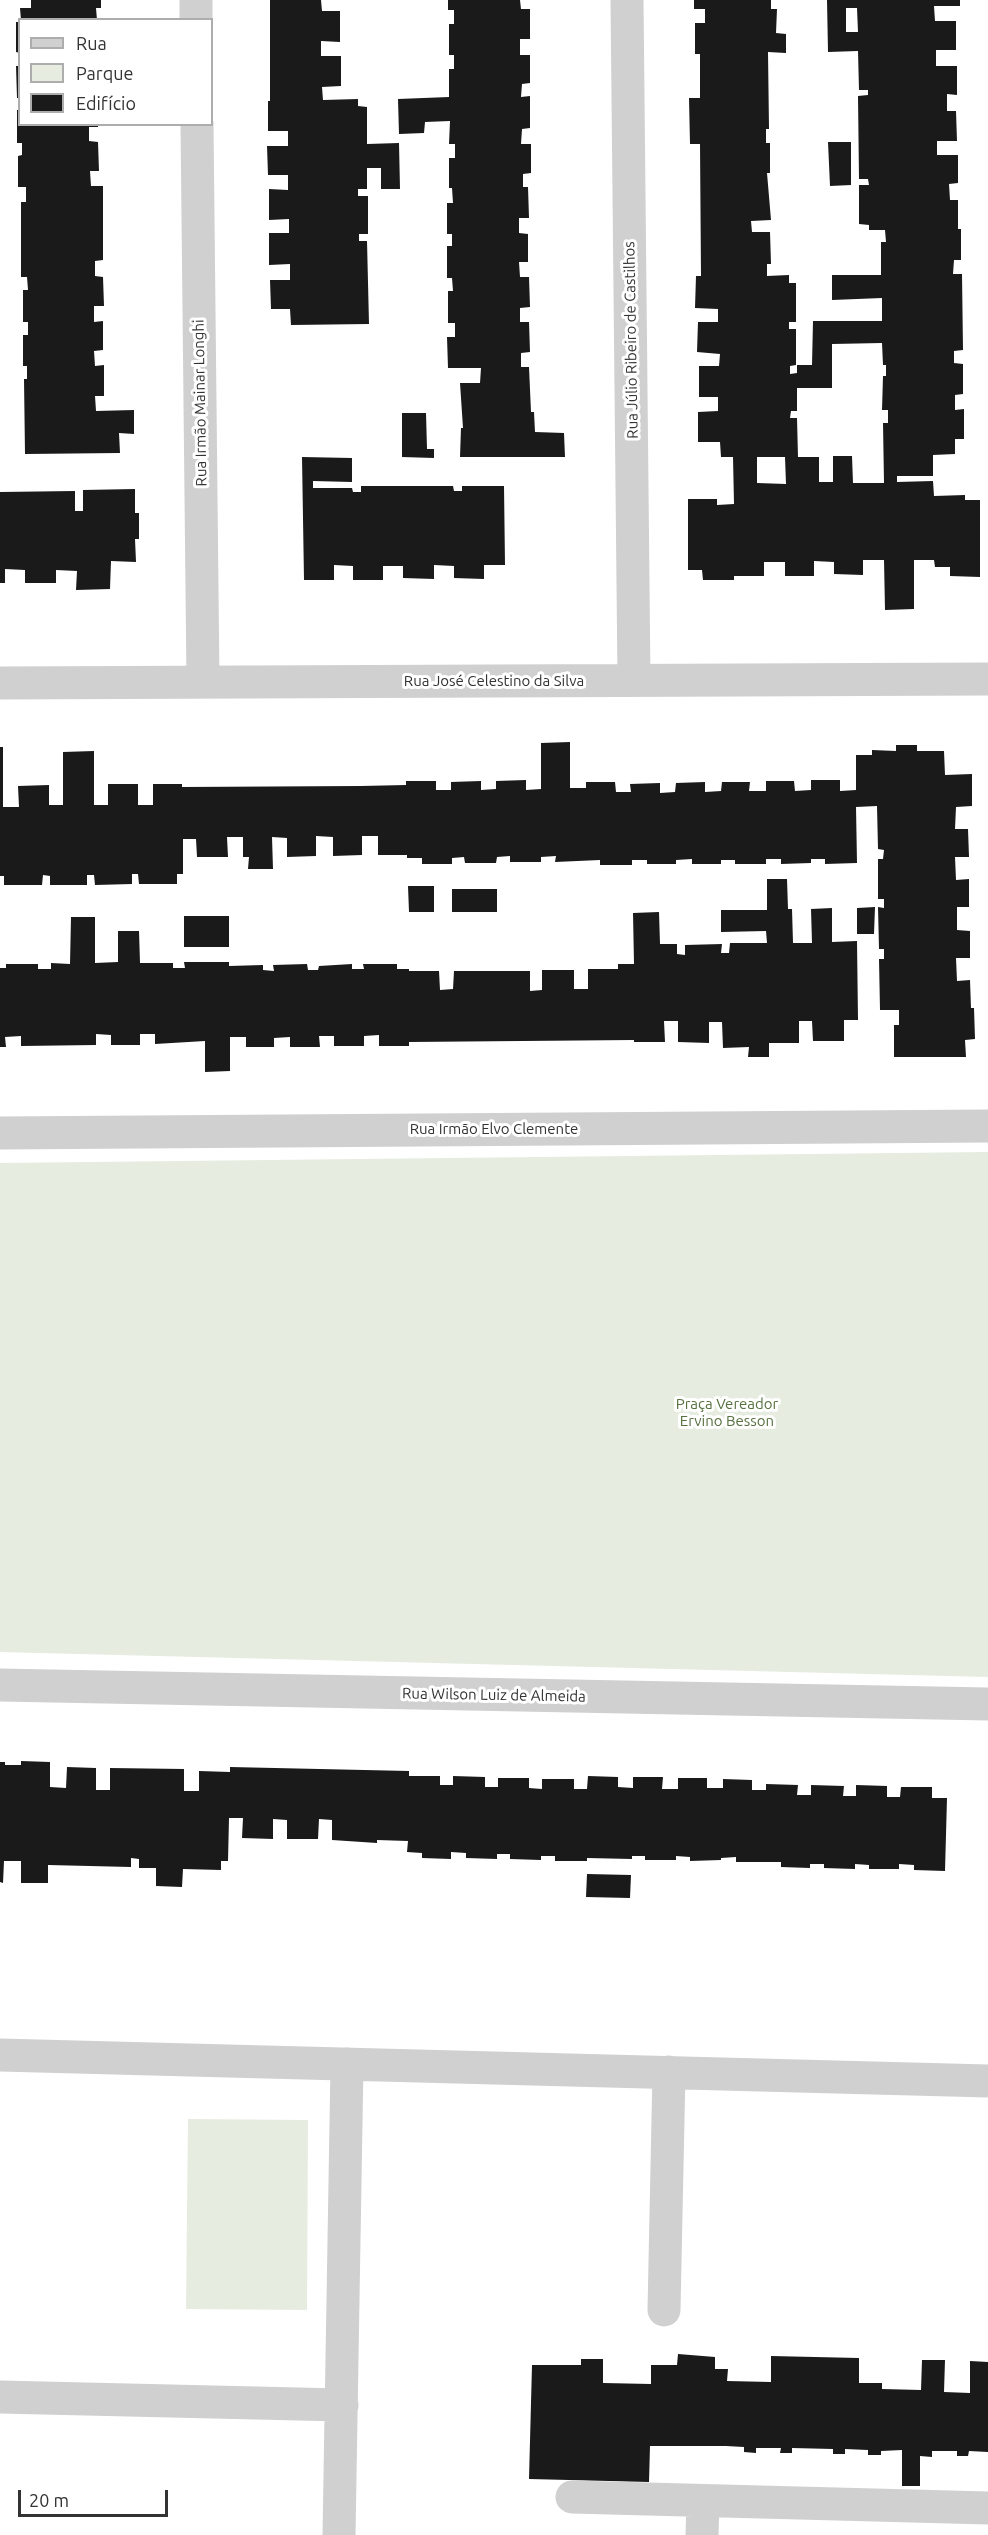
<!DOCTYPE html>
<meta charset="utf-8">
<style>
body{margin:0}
#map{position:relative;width:988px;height:2535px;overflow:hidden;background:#fff;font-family:Ubuntu,sans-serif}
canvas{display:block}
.legend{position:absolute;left:18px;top:18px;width:195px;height:108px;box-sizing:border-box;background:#fff;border:2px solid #adadad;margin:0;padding:8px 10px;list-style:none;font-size:18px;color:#333}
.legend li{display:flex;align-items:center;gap:12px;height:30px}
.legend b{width:30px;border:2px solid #adadad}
.scale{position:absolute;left:18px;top:2490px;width:150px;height:27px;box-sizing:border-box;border:3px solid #333;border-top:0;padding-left:8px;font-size:18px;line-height:21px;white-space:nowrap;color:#333;-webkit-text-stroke:4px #fff;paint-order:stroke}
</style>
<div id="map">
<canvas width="988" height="2535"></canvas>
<ul class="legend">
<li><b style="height:8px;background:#d0d0d0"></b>Rua</li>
<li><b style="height:16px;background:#e6ecdf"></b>Parque</li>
<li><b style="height:16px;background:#1a1a1a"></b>Edifício</li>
</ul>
<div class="scale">20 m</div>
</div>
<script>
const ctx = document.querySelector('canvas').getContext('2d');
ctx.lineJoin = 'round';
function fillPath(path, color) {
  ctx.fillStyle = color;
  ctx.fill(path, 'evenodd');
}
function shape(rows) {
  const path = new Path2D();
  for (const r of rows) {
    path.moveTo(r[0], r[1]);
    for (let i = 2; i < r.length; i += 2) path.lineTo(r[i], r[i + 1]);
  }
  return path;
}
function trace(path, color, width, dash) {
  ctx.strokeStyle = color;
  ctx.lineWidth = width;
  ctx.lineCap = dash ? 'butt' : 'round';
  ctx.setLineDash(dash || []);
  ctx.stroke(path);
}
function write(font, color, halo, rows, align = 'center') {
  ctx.font = font + ' Ubuntu,sans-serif';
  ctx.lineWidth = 6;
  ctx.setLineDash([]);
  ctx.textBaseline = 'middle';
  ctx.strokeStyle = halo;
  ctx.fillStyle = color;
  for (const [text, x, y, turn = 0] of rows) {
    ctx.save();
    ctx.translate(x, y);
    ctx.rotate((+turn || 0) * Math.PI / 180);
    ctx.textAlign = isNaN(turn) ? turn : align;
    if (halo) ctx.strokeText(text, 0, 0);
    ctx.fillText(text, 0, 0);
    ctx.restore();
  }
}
fillPath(shape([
 [988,1152,988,1677,0,1652,0,1163],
 [188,2119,308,2120,307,2310,186,2309]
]), '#e6ecdf');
fillPath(shape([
 [31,0,101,0,101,8,96,8,97,20,21,20,20,8,31,8],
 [270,0,321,0,322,11,340,11,340,42,321,41,321,56,341,56,341,86,322,87,323,100,358,99,358,106,367,107,367,144,399,143,400,189,381,189,381,168,367,168,367,189,358,189,358,196,368,196,368,234,359,234,359,241,367,241,369,324,291,325,290,309,271,309,270,280,290,280,290,264,269,265,269,233,289,233,289,219,269,220,269,189,288,190,288,175,268,175,267,146,288,146,288,131,268,131,268,101,270,101],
 [448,0,520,0,521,9,530,9,530,39,520,39,520,55,530,55,530,83,522,84,521,97,530,96,530,128,522,129,521,144,531,144,531,173,523,174,523,187,528,187,529,218,519,218,519,233,528,234,528,262,519,262,520,277,529,277,530,307,520,308,520,322,529,322,530,352,521,353,521,367,529,367,531,412,534,412,535,432,564,433,565,457,460,457,461,428,463,428,460,383,480,383,481,368,448,368,447,337,455,337,455,323,448,323,448,291,453,291,452,278,447,278,447,246,452,246,452,234,447,234,447,203,453,203,452,188,449,188,449,158,455,158,455,144,449,144,450,121,425,122,424,133,399,134,398,99,449,97,449,69,454,69,454,55,449,55,449,24,454,24,454,10,448,10],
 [694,0,771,0,771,9,777,9,776,33,786,34,786,53,768,52,769,129,766,129,766,143,770,143,770,173,767,173,771,220,751,221,752,232,770,232,771,264,767,264,767,276,789,275,789,283,796,283,796,322,789,322,789,329,796,329,796,365,790,366,790,374,797,373,797,365,812,365,813,321,882,321,882,298,832,300,832,275,881,275,881,242,886,242,885,230,869,230,869,225,859,224,859,185,869,185,868,179,859,179,858,96,868,95,868,90,859,90,858,51,828,52,827,0,960,0,960,6,934,6,935,21,956,21,956,50,936,50,936,66,957,66,957,95,947,94,947,111,956,111,957,141,937,141,937,155,958,155,958,183,949,184,950,200,958,200,958,229,961,229,961,260,954,260,953,274,962,274,963,350,954,351,954,363,963,364,963,394,955,395,955,410,964,409,964,439,955,439,955,454,933,455,933,476,897,476,897,482,933,481,934,496,965,495,965,500,980,500,980,577,950,576,950,567,935,567,934,560,914,560,914,609,885,610,884,560,863,560,863,575,834,574,834,562,814,561,814,576,785,576,785,562,764,562,764,576,734,576,734,580,703,580,702,570,688,570,688,499,717,499,717,505,734,504,733,457,721,457,720,442,698,442,698,412,718,411,718,397,699,397,699,366,719,366,720,354,697,352,698,322,718,322,718,309,695,308,696,276,701,276,700,144,690,144,689,98,700,98,700,54,695,54,695,23,705,23,705,9,694,9],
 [846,8,857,8,858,32,846,32],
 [882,343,883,365,886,365,886,376,883,376,882,410,888,410,888,423,883,423,884,483,853,483,852,456,833,456,833,482,819,482,819,457,798,457,797,418,790,418,791,411,797,411,797,388,832,388,832,344],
 [757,457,785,457,786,484,757,483],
 [16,22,20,22,20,53,16,52],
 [16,66,20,66,20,98,17,98],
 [17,110,20,110,20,124,98,124,98,127,89,127,89,141,98,142,99,171,90,171,91,186,103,186,103,260,95,261,95,276,103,277,104,306,94,306,94,322,103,321,103,350,94,351,95,366,104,365,104,396,95,396,96,411,134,410,134,434,119,433,120,453,25,454,24,379,27,379,27,366,23,366,23,335,28,335,28,322,23,322,23,290,28,290,27,277,21,277,21,202,26,202,26,187,18,187,18,156,22,155,22,143,17,143],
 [828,142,851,142,851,185,830,186],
 [402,413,426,413,427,449,434,449,434,458,402,457],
 [302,457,352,458,352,482,313,481,313,488,352,488,353,492,361,492,361,486,453,486,454,491,462,491,462,486,504,486,505,565,484,565,484,579,454,578,454,566,434,565,434,579,403,578,403,566,383,566,383,580,353,580,353,566,334,565,334,580,304,580],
 [135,489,135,513,139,513,139,539,135,539,136,562,111,561,110,589,76,590,77,571,56,570,56,583,25,583,25,570,5,569,5,583,0,583,0,492,75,491,75,511,83,511,83,490],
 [570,742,570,788,586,788,586,782,615,782,616,792,631,792,630,784,660,783,660,793,675,792,676,783,705,782,705,792,721,791,722,782,750,782,749,791,766,791,766,781,794,781,795,791,811,790,811,780,840,780,840,791,856,790,856,755,872,755,872,750,896,751,896,745,917,745,917,751,944,751,945,775,972,774,972,806,956,807,955,829,968,829,969,857,955,857,956,880,969,879,969,907,957,907,957,930,970,931,970,958,956,958,957,981,970,980,971,1008,974,1008,975,1039,965,1040,966,1057,894,1057,894,1025,899,1025,899,1010,880,1010,879,959,884,959,884,949,879,949,878,907,884,908,884,899,878,899,878,859,883,859,884,850,878,849,877,806,856,807,857,863,825,864,825,859,811,859,811,863,781,864,781,859,766,859,766,864,735,864,735,860,721,860,721,864,692,864,692,859,676,860,676,864,647,864,647,860,632,860,632,865,600,865,600,860,555,862,556,856,541,857,541,862,510,862,510,856,497,857,496,863,465,863,464,857,452,858,452,864,422,864,422,858,407,858,407,855,378,855,378,836,362,836,362,855,333,856,333,837,316,836,316,856,287,857,287,838,272,837,273,869,248,869,249,857,243,857,243,837,227,837,228,857,197,857,196,839,183,839,183,874,177,874,177,884,139,884,138,874,132,874,132,884,95,885,94,875,87,875,87,885,50,885,50,876,43,875,42,885,4,885,4,876,0,876,0,747,3,747,3,807,19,807,18,786,49,785,49,805,63,805,63,752,94,751,94,805,108,805,108,784,138,784,138,805,153,805,153,784,182,784,182,787,361,786,406,785,406,781,436,781,436,790,451,790,451,782,481,781,481,790,496,789,496,781,526,780,526,790,541,789,541,743],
 [767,879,787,879,788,909,792,909,793,943,812,943,811,909,832,908,832,942,857,941,858,1020,844,1020,844,1041,813,1041,812,1021,799,1021,799,1043,769,1043,769,1057,748,1057,749,1047,723,1048,722,1022,709,1022,709,1043,678,1042,678,1021,664,1021,665,1042,634,1042,634,1040,409,1042,409,1046,379,1046,379,1035,364,1036,364,1046,334,1046,334,1036,319,1036,320,1047,290,1047,290,1037,274,1038,274,1047,246,1047,246,1037,230,1037,230,1071,205,1072,205,1041,155,1044,155,1034,140,1034,140,1045,111,1045,111,1035,96,1034,96,1045,21,1046,21,1036,5,1037,6,1047,0,1047,0,968,6,968,6,964,38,964,38,969,51,969,51,963,70,964,71,917,95,917,95,963,118,962,118,931,139,931,140,963,173,963,173,968,185,968,184,962,229,962,229,966,263,965,263,970,274,971,273,965,307,964,308,970,318,970,319,966,352,964,352,969,364,969,363,964,397,964,397,969,409,969,409,971,439,971,440,990,453,989,454,971,530,971,530,991,542,990,542,970,574,970,574,989,588,989,588,969,618,969,618,964,634,964,633,913,659,912,660,944,677,944,677,954,685,955,685,945,722,944,721,953,729,953,730,943,767,943,766,931,721,932,721,910,767,910],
 [408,886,434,886,434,912,409,912],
 [452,889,497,889,497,912,452,912],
 [875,907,874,934,857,934,857,908],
 [184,916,229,916,229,947,184,947],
 [21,1761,50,1762,50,1787,66,1788,67,1767,96,1768,96,1790,110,1790,110,1768,184,1769,184,1791,199,1791,199,1771,230,1772,230,1767,409,1771,409,1776,440,1776,440,1785,453,1785,453,1776,485,1777,485,1787,498,1787,498,1778,529,1778,529,1788,542,1789,542,1779,574,1779,574,1789,587,1789,588,1776,618,1777,618,1787,633,1788,633,1777,663,1777,662,1789,678,1789,678,1778,707,1778,707,1788,723,1788,723,1779,752,1780,752,1790,766,1790,766,1784,798,1785,797,1795,811,1795,811,1785,844,1786,843,1796,856,1796,856,1785,887,1786,887,1797,900,1797,901,1787,932,1787,932,1798,947,1798,945,1871,914,1870,914,1865,899,1864,899,1869,869,1869,869,1865,855,1864,855,1869,824,1868,824,1864,810,1864,810,1868,781,1867,781,1862,736,1862,736,1857,721,1858,721,1860,690,1861,690,1857,676,1856,676,1860,645,1860,645,1856,632,1856,632,1859,587,1858,587,1861,555,1861,555,1856,541,1856,541,1860,510,1859,510,1854,497,1854,497,1859,466,1858,466,1853,451,1852,451,1859,422,1858,422,1853,407,1852,408,1841,377,1840,377,1843,332,1840,332,1820,319,1819,318,1839,287,1839,287,1820,273,1819,273,1839,242,1838,243,1818,229,1818,228,1861,221,1861,221,1870,183,1869,182,1887,156,1886,156,1868,139,1868,139,1859,131,1858,131,1867,48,1865,48,1883,21,1883,21,1861,4,1861,3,1883,0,1882,0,1762,5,1762,5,1765,21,1765],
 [587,1874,631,1875,630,1898,586,1897],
 [678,2354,715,2357,715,2369,728,2369,727,2381,771,2382,771,2356,859,2358,859,2383,882,2383,882,2389,921,2390,922,2360,945,2360,944,2392,970,2393,970,2361,988,2362,988,2452,969,2451,968,2456,957,2456,957,2451,932,2451,932,2457,920,2456,920,2486,902,2486,902,2450,881,2451,881,2455,868,2455,868,2450,845,2449,845,2454,833,2454,833,2449,792,2448,792,2453,780,2453,781,2448,756,2448,756,2453,744,2452,744,2447,726,2446,650,2446,649,2482,529,2479,532,2365,581,2365,581,2359,603,2359,603,2383,651,2384,651,2365,677,2365]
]), '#1a1a1a');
trace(shape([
 [196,0,196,20],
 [627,0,634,680],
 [197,124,203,682],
 [0,683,988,679],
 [0,1133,988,1126],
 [0,1685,988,1704],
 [0,2055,988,2081],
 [664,2310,669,2072],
 [0,2397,342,2405],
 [572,2497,988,2508],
 [339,2535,347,2064],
 [702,2535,703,2501]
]), '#d0d0d0', 33);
write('15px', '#333', '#fff', [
 ["Rua Júlio Ribeiro de Castilhos",631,340,-91],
 ["Rua Irmão Mainar Longhi",200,403,-91],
 ["Rua José Celestino da Silva",494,681],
 ["Rua Irmão Elvo Clemente",494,1129],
 ["Rua Wilson Luiz de Almeida",494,1695,1]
]);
write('15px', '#56703f', '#fff', [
 ["Praça Vereador",727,1404],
 ["Ervino Besson",727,1421]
]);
</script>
